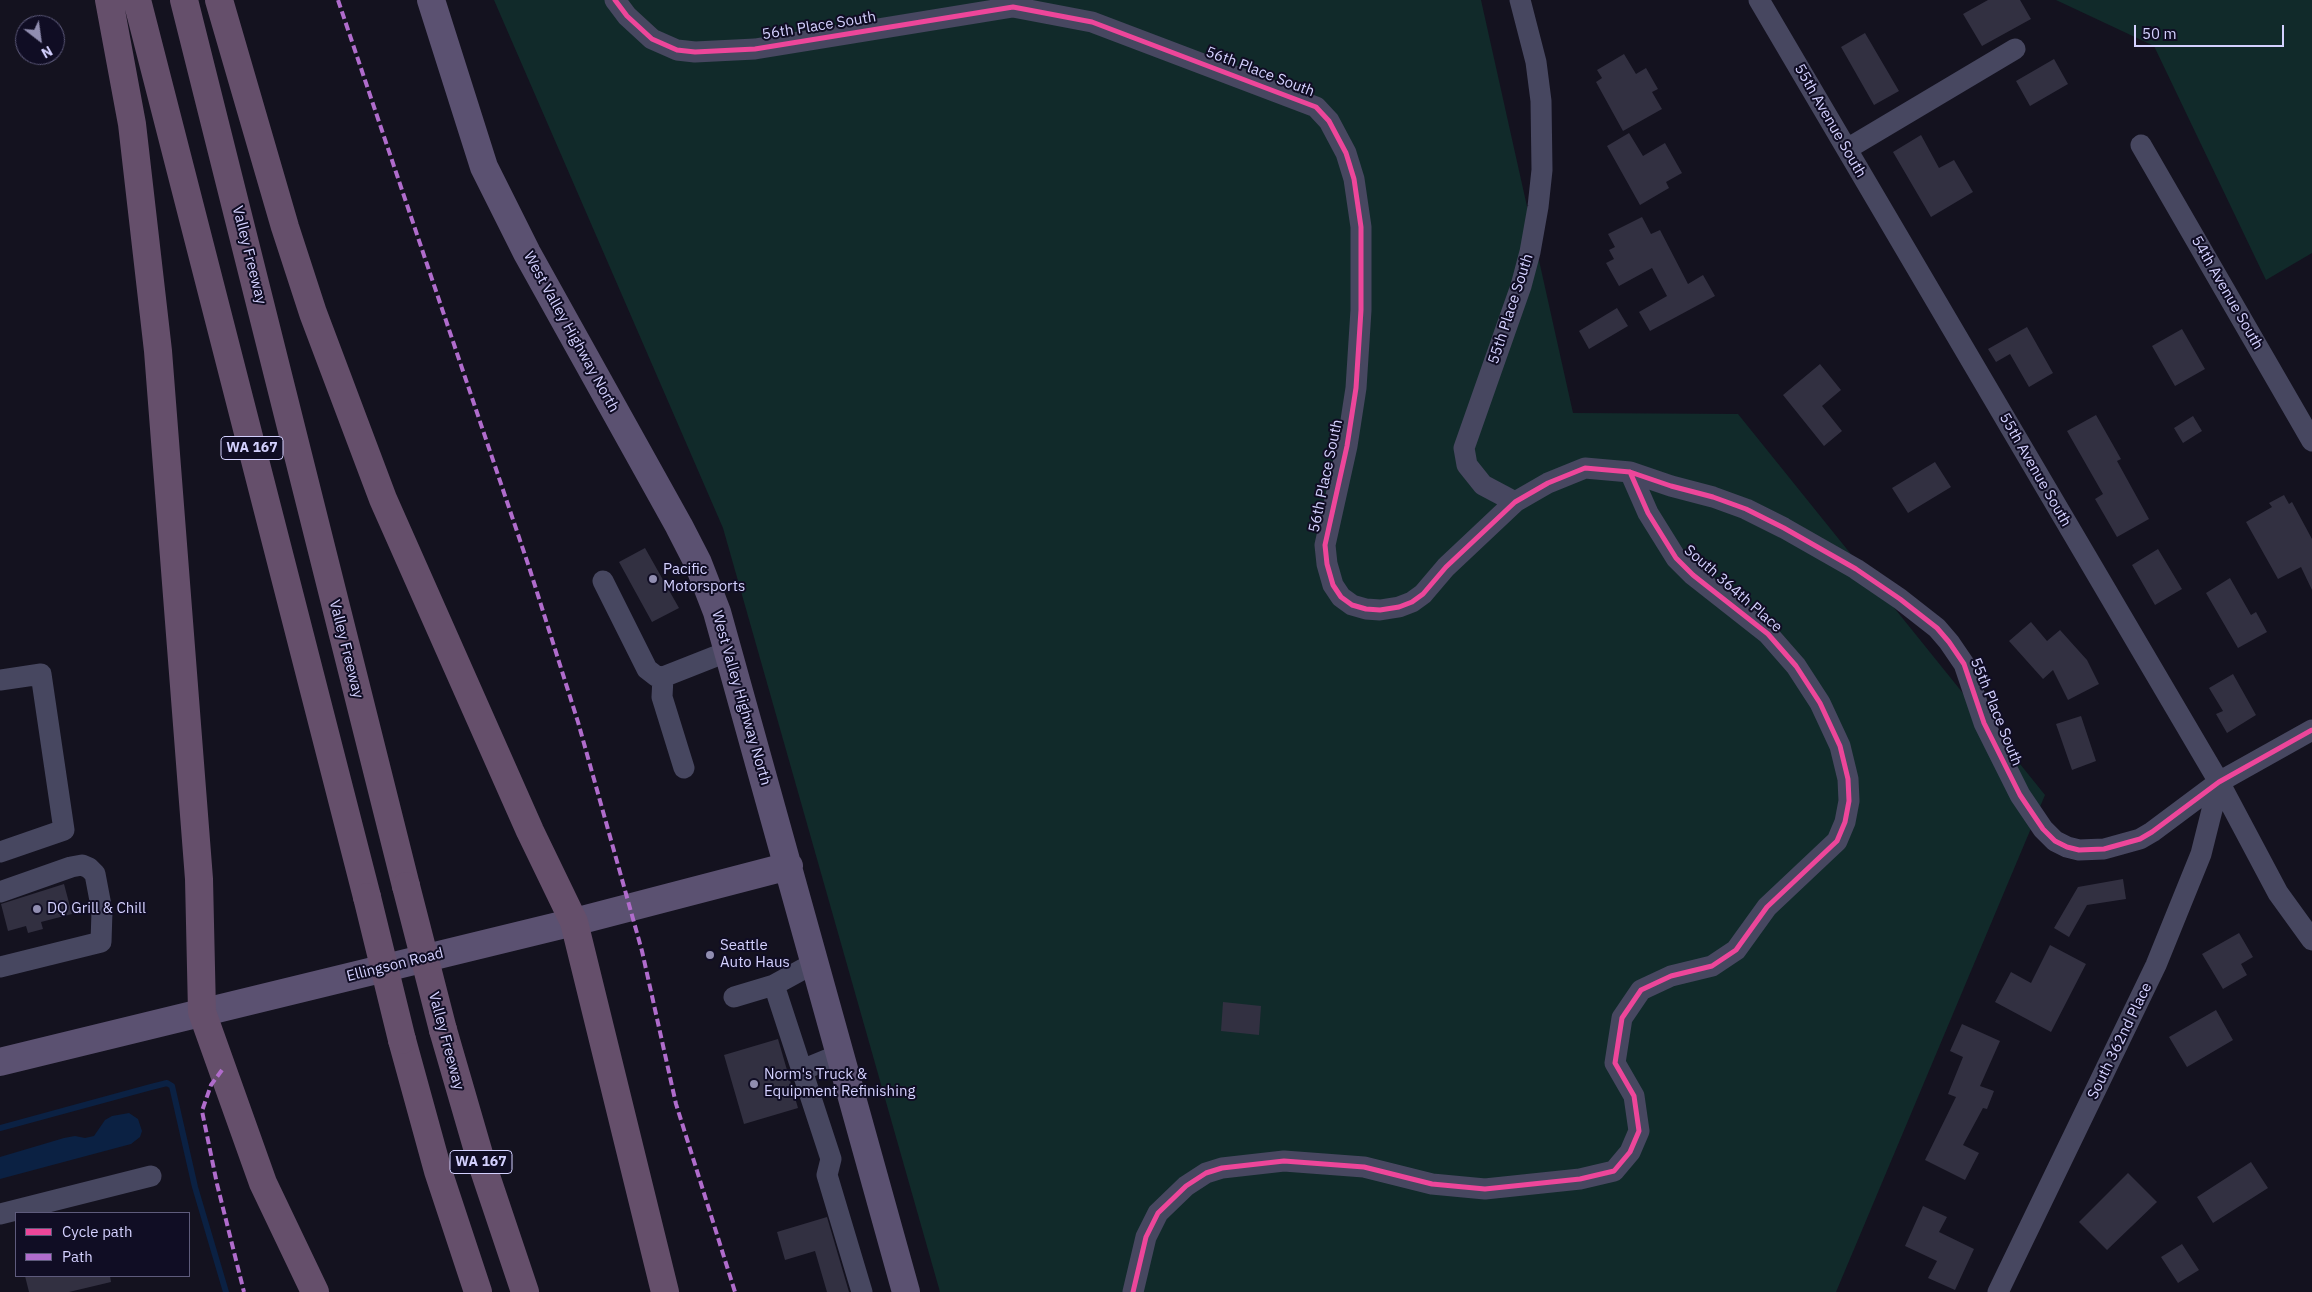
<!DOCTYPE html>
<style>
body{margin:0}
#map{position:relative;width:2312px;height:1292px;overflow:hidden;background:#14121f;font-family:"IBM Plex Sans",sans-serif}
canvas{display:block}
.legend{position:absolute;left:15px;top:1212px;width:175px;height:65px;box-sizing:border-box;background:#100d24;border:1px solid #5e5b7c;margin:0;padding:6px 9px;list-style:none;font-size:15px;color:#d4d1ff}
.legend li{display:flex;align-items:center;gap:10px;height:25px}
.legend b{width:25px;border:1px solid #5e5b7c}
.north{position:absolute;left:15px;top:15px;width:50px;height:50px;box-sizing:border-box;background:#100d24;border:1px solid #5e5b7c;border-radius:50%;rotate:150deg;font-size:14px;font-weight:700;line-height:20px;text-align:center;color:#d4d1ff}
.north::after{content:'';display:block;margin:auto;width:18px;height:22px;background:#918eb1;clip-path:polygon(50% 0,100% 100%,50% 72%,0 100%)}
.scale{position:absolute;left:2134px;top:25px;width:150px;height:22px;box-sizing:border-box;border:2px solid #d4d1ff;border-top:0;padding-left:6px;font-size:15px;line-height:18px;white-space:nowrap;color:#d4d1ff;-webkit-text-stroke:4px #100d24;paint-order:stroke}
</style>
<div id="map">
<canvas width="2312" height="1292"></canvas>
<ul class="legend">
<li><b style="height:6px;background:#ed469a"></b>Cycle path</li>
<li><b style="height:6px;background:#b06ccc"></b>Path</li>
</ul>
<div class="north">N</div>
<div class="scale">50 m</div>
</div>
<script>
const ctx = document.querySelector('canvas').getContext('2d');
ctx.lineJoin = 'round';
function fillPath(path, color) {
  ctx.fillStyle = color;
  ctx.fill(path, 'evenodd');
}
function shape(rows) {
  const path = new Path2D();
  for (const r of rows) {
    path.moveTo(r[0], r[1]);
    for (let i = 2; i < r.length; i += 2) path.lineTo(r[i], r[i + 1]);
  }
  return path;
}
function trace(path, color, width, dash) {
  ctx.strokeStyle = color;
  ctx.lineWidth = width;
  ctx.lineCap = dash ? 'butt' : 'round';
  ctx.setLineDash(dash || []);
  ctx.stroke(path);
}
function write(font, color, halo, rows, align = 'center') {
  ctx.font = font + ' "IBM Plex Sans",sans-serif';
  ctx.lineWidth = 4;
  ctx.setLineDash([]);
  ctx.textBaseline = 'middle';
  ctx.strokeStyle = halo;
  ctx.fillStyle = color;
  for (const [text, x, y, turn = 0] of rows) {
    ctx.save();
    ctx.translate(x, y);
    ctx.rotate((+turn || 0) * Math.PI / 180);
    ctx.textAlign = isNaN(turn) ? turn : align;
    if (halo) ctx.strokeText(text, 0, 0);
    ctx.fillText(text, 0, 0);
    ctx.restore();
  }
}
fillPath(shape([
 [494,0,1481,0,1573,413,1738,414,2045,795,1836,1292,940,1292,723,528],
 [2056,0,2312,0,2312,253,2266,280,2154,46]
]), '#112a2a');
fillPath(shape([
 [129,1113,138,1119,142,1131,140,1137,131,1144,0,1179,0,1157,64,1138,75,1136,85,1138,94,1136,105,1120,112,1116]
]), '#0b2143');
trace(shape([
 [0,1128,151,1087,167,1083,172,1086,195,1187,226,1292]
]), '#0b2143', 6);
fillPath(shape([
 [1988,0,2020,0,2031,19,1982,46,1963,14],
 [1865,33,1899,91,1874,105,1841,47],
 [1624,54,1636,74,1646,68,1658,89,1652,92,1662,109,1623,131,1596,82,1602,78,1597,70],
 [2054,59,2068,84,2030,106,2016,81],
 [1629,133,1643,156,1665,143,1682,173,1666,182,1669,188,1640,205,1607,146],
 [1921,135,1939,168,1954,160,1973,192,1931,217,1893,152],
 [1642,217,1651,234,1660,230,1688,284,1703,275,1715,296,1650,331,1639,312,1667,296,1652,268,1619,286,1606,263,1614,259,1609,250,1615,247,1608,234],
 [1617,308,1628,326,1589,349,1579,331],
 [2027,327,2053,373,2029,387,2010,354,1996,362,1988,349],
 [2182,329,2205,369,2175,386,2152,346],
 [1820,364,1841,390,1822,406,1842,431,1824,446,1783,395],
 [2096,415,2121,459,2117,461,2149,519,2117,537,2095,499,2103,494,2067,431],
 [2193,416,2202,431,2183,443,2174,428],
 [1935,462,1951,487,1908,513,1892,488],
 [2284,495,2289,504,2292,502,2312,539,2312,590,2301,567,2278,579,2246,522,2272,507,2269,503],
 [645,548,679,608,652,622,619,562],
 [2158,549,2182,589,2155,605,2132,565],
 [2230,578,2251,615,2256,612,2267,632,2238,648,2206,593],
 [2031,622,2047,641,2060,630,2087,660,2099,684,2068,700,2053,670,2043,679,2009,641],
 [2233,674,2256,715,2227,733,2216,714,2223,711,2209,688],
 [2081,716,2096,761,2072,770,2056,724],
 [2123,879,2126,899,2087,905,2069,937,2054,928,2078,887],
 [64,884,72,914,41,922,43,929,28,933,26,926,8,931,1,904],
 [2239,933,2253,957,2241,964,2247,975,2223,989,2202,954],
 [2050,945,2086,964,2051,1032,1995,1002,2011,972,2031,983],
 [1223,1002,1261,1006,1259,1035,1221,1031],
 [2216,1010,2233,1040,2187,1067,2169,1037],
 [1962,1024,2000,1041,1980,1086,1994,1091,1987,1109,1983,1108,1963,1145,1979,1153,1965,1180,1925,1160,1956,1097,1948,1094,1963,1057,1950,1051],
 [778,1039,798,1108,744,1124,724,1055],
 [2251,1162,2268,1188,2213,1223,2197,1197],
 [2128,1173,2157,1202,2107,1250,2079,1222],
 [1923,1206,1947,1217,1939,1232,1974,1249,1955,1290,1928,1278,1937,1261,1905,1246],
 [827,1217,849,1292,827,1292,815,1251,785,1260,777,1232],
 [2182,1244,2199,1270,2178,1283,2161,1257],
 [25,1276,110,1276,111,1282,69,1292,29,1292]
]), '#323041');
trace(shape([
 [615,0,627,16,652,39,677,50,695,52,755,49,1013,7,1092,22,1316,107,1329,121,1346,153,1354,179,1361,227,1361,310,1356,388,1347,446,1325,545,1327,564,1333,585,1341,597,1352,605,1366,609,1380,610,1399,607,1412,602,1423,594,1446,567,1515,502,1548,483,1585,468,1630,472,1671,486,1713,497,1746,509,1784,528,1856,569,1900,599,1937,628,1949,642,1964,664,1984,723,2020,795,2043,829,2055,841,2067,847,2079,850,2104,849,2140,839,2152,832,2219,782,2312,730],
 [1759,0,2219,782,2278,893,2312,940],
 [2141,145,2312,441],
 [1847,149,2015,49],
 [1515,502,1483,485,1467,465,1464,448,1521,286,1530,252,1538,207,1542,170,1541,101,1536,62,1520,0],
 [603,581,647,669,656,676,663,677],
 [0,680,41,674,64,830,0,852],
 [684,768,662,697,663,677,729,651],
 [0,892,71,867,82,865,89,868,95,874,102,911,101,942,0,967],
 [774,985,831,1159,827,1175,862,1292],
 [734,997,774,985,816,962],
 [802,1070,841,1054],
 [0,1214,151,1176],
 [1133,1292,1146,1237,1158,1213,1186,1186,1206,1173,1222,1168,1284,1161,1364,1167,1432,1184,1485,1189,1580,1179,1614,1171,1630,1152,1639,1131,1634,1096,1615,1063,1622,1018,1641,990,1671,976,1712,966,1736,950,1767,907,1837,841,1845,822,1849,801,1848,779,1840,746,1820,703,1796,666,1768,634,1693,575,1676,558,1648,513,1630,472],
 [1998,1292,2156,965,2201,854,2219,782]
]), '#474760', 21);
trace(shape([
 [431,0,484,167,527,253,679,526,698,563,717,612,906,1292],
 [0,1062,574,922,789,866]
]), '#5b5171', 28);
trace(shape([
 [109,0,132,124,158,351,199,879,202,1012,263,1183,315,1292],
 [137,0,367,897],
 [184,0,406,886],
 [219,0,285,227,313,313,383,499,530,831,574,922,665,1292],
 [443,1030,481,1161,525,1292],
 [402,1040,438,1171,478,1292]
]), '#654f6b', 28);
trace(shape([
 [406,886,443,1030],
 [367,897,402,1040]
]), '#654f6b', 28);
trace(shape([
 [338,0,530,570,578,722,642,951,676,1104,735,1292],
 [222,1070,211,1085,202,1111,217,1184,244,1292]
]), '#b06ccc', 4, [8, 4]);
trace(shape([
 [615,0,627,16,652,39,677,50,695,52,755,49,1013,7,1092,22,1316,107,1329,121,1346,153,1354,179,1361,227,1361,310,1356,388,1347,446,1325,545,1327,564,1333,585,1341,597,1352,605,1366,609,1380,610,1399,607,1412,602,1423,594,1446,567,1515,502,1548,483,1585,468,1630,472,1671,486,1713,497,1746,509,1784,528,1856,569,1900,599,1937,628,1949,642,1964,664,1984,723,2020,795,2043,829,2055,841,2067,847,2079,850,2104,849,2140,839,2152,832,2219,782,2312,730],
 [1133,1292,1146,1237,1158,1213,1186,1186,1206,1173,1222,1168,1284,1161,1364,1167,1432,1184,1485,1189,1580,1179,1614,1171,1630,1152,1639,1131,1634,1096,1615,1063,1622,1018,1641,990,1671,976,1712,966,1736,950,1767,907,1837,841,1845,822,1849,801,1848,779,1840,746,1820,703,1796,666,1768,634,1693,575,1676,558,1648,513,1630,472]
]), '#ed469a', 5);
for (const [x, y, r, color] of [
 [653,579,5,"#918eb1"],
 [37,909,5,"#918eb1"],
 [710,955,5,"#918eb1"],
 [754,1084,5,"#918eb1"]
]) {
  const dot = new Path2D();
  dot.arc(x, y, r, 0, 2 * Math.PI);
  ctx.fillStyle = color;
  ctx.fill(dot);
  trace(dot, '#100d24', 2);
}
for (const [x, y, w] of [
 [252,448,62],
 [481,1162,62]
]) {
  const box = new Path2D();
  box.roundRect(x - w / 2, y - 11.5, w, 23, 4);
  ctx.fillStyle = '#100d24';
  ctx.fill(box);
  trace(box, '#d4d1ff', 1);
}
write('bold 14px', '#d4d1ff', null, [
 ["WA 167",252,448],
 ["WA 167",481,1162]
]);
write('15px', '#d4d1ff', '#100d24', [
 ["56th Place South",819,26,-9],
 ["56th Place South",1260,72,21],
 ["55th Avenue South",1830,121,60],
 ["Valley Freeway",249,255,76],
 ["54th Avenue South",2227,293,60],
 ["55th Place South",1511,309,-72],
 ["West Valley Highway North",571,332,61],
 ["55th Avenue South",2035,470,60],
 ["56th Place South",1326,476,-78],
 ["South 364th Place",1733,589,41],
 ["Valley Freeway",346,649,76],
 ["West Valley Highway North",741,698,74],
 ["55th Place South",1996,712,68],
 ["Ellingson Road",395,965,-14],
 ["Valley Freeway",446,1041,75],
 ["South 362nd Place",2120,1041,-64]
]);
write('15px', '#d4d1ff', '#100d24', [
 ["Pacific",663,570],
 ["Motorsports",663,587],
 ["DQ Grill & Chill",47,909],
 ["Seattle",720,946],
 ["Auto Haus",720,963],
 ["Norm's Truck &",764,1075],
 ["Equipment Refinishing",764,1092]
], 'left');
</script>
